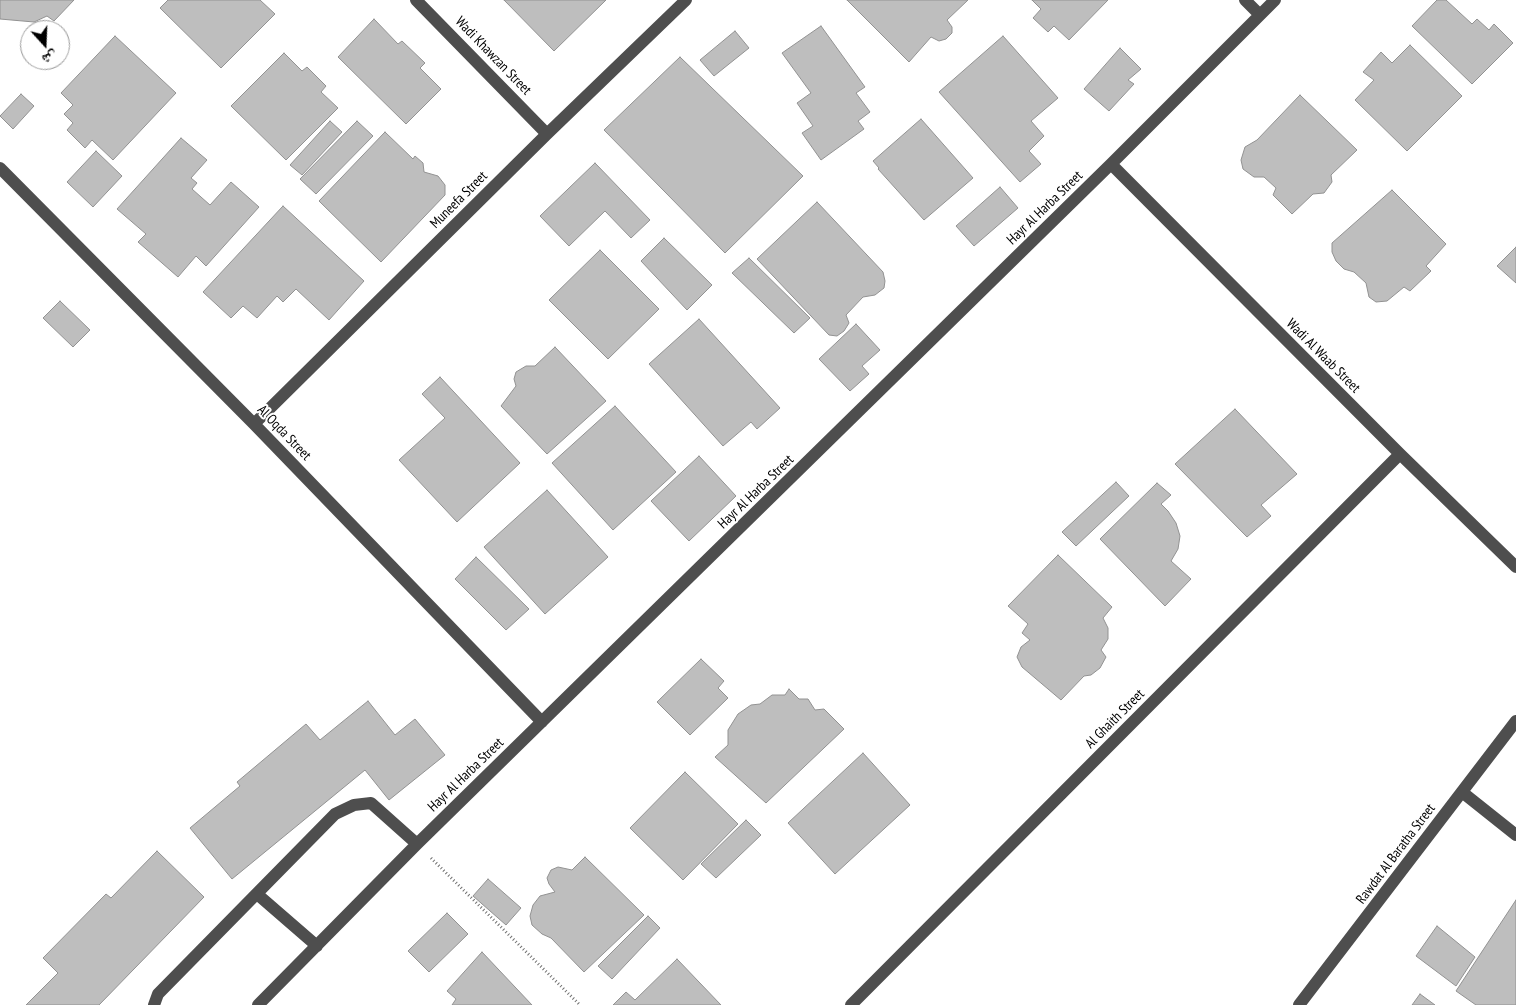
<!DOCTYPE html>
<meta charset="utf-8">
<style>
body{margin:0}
#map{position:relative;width:1516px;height:1005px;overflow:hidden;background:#fff;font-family:"PT Sans Narrow","Noto Naskh Arabic",sans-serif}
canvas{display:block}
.north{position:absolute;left:20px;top:20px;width:50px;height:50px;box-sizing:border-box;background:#fff;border:1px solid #999;border-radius:50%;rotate:160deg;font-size:14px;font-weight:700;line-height:20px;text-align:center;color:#000}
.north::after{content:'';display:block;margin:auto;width:18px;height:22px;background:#000;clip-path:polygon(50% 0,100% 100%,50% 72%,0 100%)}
</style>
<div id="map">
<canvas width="1516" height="1005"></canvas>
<div class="north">ش</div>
</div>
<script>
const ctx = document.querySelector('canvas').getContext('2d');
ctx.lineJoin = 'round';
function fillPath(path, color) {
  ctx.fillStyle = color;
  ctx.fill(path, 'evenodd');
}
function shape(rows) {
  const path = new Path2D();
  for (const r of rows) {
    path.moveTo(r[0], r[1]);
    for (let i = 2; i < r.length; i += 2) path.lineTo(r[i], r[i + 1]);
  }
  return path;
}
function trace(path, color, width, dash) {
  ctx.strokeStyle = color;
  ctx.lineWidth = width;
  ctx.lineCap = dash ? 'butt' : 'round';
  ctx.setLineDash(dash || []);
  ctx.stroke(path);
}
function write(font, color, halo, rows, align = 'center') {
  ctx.font = font + ' "PT Sans Narrow",sans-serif';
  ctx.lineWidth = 4;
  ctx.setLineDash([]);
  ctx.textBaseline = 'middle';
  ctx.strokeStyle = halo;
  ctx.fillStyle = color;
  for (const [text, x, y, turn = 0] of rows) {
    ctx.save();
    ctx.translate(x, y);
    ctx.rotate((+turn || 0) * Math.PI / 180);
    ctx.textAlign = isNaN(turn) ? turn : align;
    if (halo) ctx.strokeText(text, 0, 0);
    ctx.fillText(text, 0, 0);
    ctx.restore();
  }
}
const building = shape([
 [0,0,74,0,54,21,47,16,34,22,0,19,0,0],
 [168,0,260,0,275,14,221,68,160,8,168,0],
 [504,0,606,0,554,51,504,0],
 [847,0,968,0,947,20,952,27,952,33,946,39,939,41,931,37,909,62,847,0],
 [1032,0,1108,0,1069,40,1054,26,1048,32,1033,18,1041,9,1032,0],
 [1437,0,1446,0,1472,24,1477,19,1489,30,1494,24,1513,43,1472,84,1412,26,1437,0],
 [374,19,398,44,402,41,425,63,420,68,441,89,406,124,338,57,374,19],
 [821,26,865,87,856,93,870,112,858,121,864,129,821,160,802,133,813,126,797,103,811,93,782,53,821,26],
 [735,31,749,48,714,76,700,60,735,31],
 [115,36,176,93,113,160,92,140,85,148,67,130,73,123,64,114,73,105,61,93,115,36],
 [1003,36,1058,98,1031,121,1044,136,1029,151,1041,164,1020,182,939,92,1003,36],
 [1410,45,1462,96,1407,151,1355,100,1374,80,1363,72,1381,52,1392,63,1410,45],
 [1120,48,1141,69,1128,80,1134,84,1109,111,1084,89,1120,48],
 [284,53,302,71,307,67,326,86,321,92,338,108,286,160,231,106,284,53],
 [680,57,803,176,725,253,604,130,680,57],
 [21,94,34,106,13,129,0,116,21,94],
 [1300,95,1357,150,1331,175,1332,182,1324,193,1313,194,1292,214,1273,195,1276,188,1264,177,1254,177,1243,169,1241,160,1245,147,1257,140,1300,95],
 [921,119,973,178,924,220,878,169,879,168,873,161,921,119],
 [330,121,342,132,302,175,290,165,330,121],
 [357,121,373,136,316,194,300,179,357,121],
 [385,132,413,159,415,156,423,163,424,172,438,176,445,185,445,195,381,262,319,201,385,132],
 [181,138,207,160,191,178,197,183,192,189,210,205,231,182,259,207,206,266,196,256,178,277,138,242,146,234,117,209,181,138],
 [96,151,122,176,93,207,67,182,96,151],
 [595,163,650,220,631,238,605,211,569,246,540,216,595,163],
 [1000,187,1018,208,974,246,956,226,1000,187],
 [1392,190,1446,244,1426,266,1431,271,1410,291,1404,287,1387,301,1376,302,1369,297,1366,283,1354,272,1344,269,1336,261,1332,252,1332,243,1392,190],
 [817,202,883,272,885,281,884,288,875,295,863,297,846,315,849,323,844,331,837,336,829,335,757,259,817,202],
 [283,206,364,281,329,320,296,289,283,302,277,296,257,318,243,306,231,318,203,292,283,206],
 [664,238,712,285,687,310,641,261,664,238],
 [1516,247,1516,283,1497,266,1516,247],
 [600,250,659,309,608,359,549,300,600,250],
 [749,258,810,318,794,333,732,273,749,258],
 [60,301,90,330,73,347,43,318,60,301],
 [699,319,780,408,757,429,751,422,723,446,649,364,699,319],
 [856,324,880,350,862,366,869,374,850,391,819,359,856,324],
 [555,347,606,401,547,454,501,406,516,386,514,379,516,372,526,366,535,366,555,347],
 [440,377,520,463,457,522,399,460,445,418,422,394,440,377],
 [615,406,676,472,613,530,552,463,615,406],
 [1235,409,1297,474,1261,505,1271,516,1247,537,1175,464,1235,409],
 [699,456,736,496,689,541,651,501,699,456],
 [1116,482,1129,496,1076,546,1062,532,1116,482],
 [1157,483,1171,495,1161,504,1168,511,1176,523,1180,536,1178,549,1171,561,1191,579,1165,606,1100,539,1157,483],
 [547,490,608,557,545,614,484,547,547,490],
 [1058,555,1112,607,1103,618,1108,628,1108,639,1101,650,1106,657,1100,668,1091,675,1084,676,1061,700,1022,667,1017,657,1021,647,1030,640,1022,633,1028,624,1008,606,1058,555],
 [476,557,529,609,506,630,455,579,476,557],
 [701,659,724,681,718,688,728,698,690,735,657,702,701,659],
 [789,689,799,699,808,699,815,710,824,709,844,729,766,803,715,757,728,745,728,730,738,714,751,705,760,704,772,695,785,695,789,689],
 [368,701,395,735,415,719,445,755,389,800,365,770,232,879,190,828,240,786,237,782,306,724,320,740,368,701],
 [863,753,910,805,835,874,788,823,863,753],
 [685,772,738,824,683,880,630,828,685,772],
 [746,820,761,835,716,878,701,864,746,820],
 [157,851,204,897,99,1005,26,1005,58,973,43,958,106,894,111,898,157,851],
 [585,857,644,915,584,972,551,938,542,934,532,925,530,916,533,905,540,896,555,892,549,884,547,878,551,870,558,867,572,870,585,857],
 [488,879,521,908,506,925,473,896,488,879],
 [1516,900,1516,1005,1476,1005,1456,991,1516,900],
 [447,913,468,934,429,972,408,951,447,913],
 [648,916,660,928,612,979,598,966,648,916],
 [1437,926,1475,957,1456,986,1416,956,1437,926],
 [482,952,532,1005,452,1005,456,999,447,991,482,952],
 [677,959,721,1005,613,1005,626,992,635,1000,677,959],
 [1420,994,1435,1005,1412,1005,1420,994]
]);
fillPath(building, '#bebebe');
trace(building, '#929292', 1);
trace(shape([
 [431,858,580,1005]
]), '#707070', 3, [1, 2.5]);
trace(shape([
 [416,0,547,134],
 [1245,0,1260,15],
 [1111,164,1400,454,1516,567],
 [0,168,254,424,542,722],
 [254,424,547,134,686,0],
 [1462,792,1516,835],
 [257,894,317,946],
 [154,1005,158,994,335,814,354,805,371,803,417,844],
 [258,1005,417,844,1111,164,1275,0],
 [851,1005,1400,454],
 [1299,1005,1516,721]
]), '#4e4e4e', 12);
write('14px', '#000', '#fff', [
 ["Wadi Khawzan Street",493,56,46],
 ["Muneefa Street",459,200,-45],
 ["Hayr Al Harba Street",1045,208,-44],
 ["Wadi Al Waab Street",1323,356,45],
 ["Al Oqda Street",284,433,46],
 ["Hayr Al Harba Street",756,492,-44],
 ["Al Ghaith Street",1115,719,-45],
 ["Hayr Al Harba Street",466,775,-44],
 ["Rawdat Al Baratha Street",1396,854,-53]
]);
</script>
